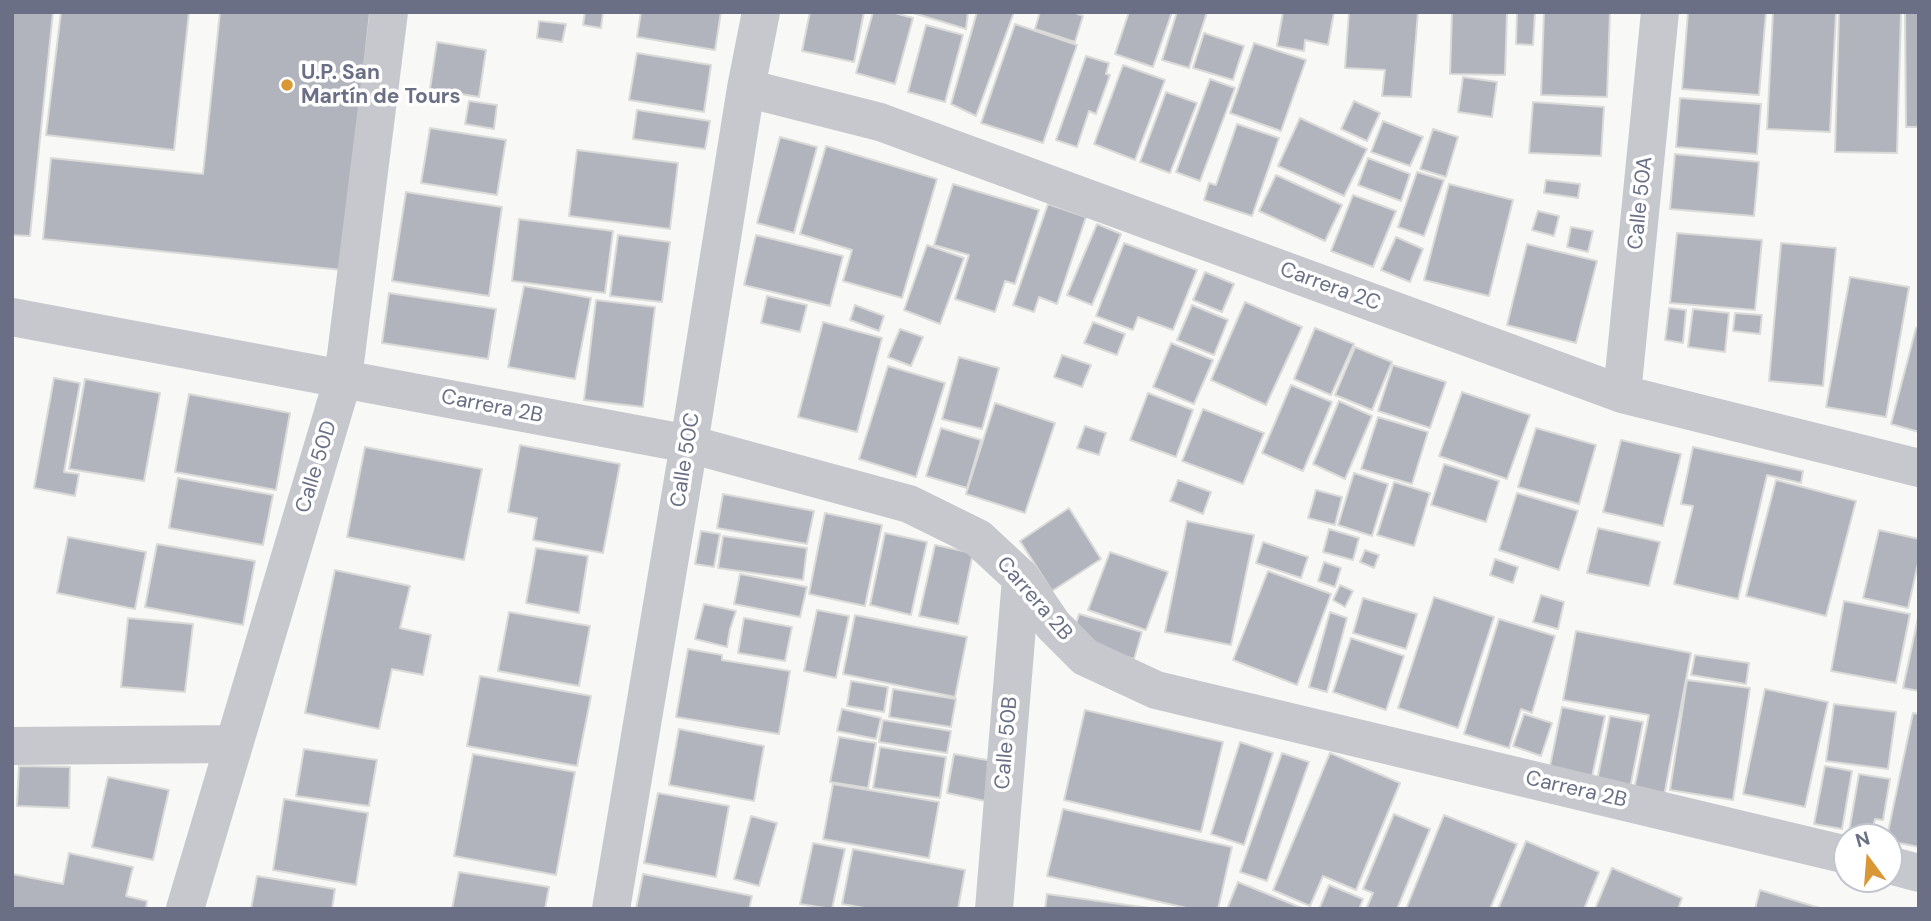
<!DOCTYPE html>
<meta charset="utf-8">
<style>
body{margin:0}
#map{position:relative;width:1931px;height:921px;overflow:hidden;background:#f8f9f6;font-family:"DM Sans",sans-serif}
canvas{display:block}
.frame{position:absolute;inset:0;border:14px solid #6a6f85;pointer-events:none}
.north{position:absolute;left:1833px;top:823px;width:70px;height:70px;box-sizing:border-box;background:#fff;border:2px solid #c3c5ce;border-radius:50%;rotate:344deg;font-size:19px;font-weight:700;line-height:28px;text-align:center;color:#6a6f85}
.north::after{content:'';display:block;margin:auto;width:24px;height:32px;background:#d99736;clip-path:polygon(50% 0,100% 100%,50% 72%,0 100%)}
</style>
<div id="map">
<canvas width="1931" height="921"></canvas>
<div class="frame"></div>
<div class="north">N</div>
</div>
<script>
const ctx = document.querySelector('canvas').getContext('2d');
ctx.lineJoin = 'round';
function fillPath(path, color) {
  ctx.fillStyle = color;
  ctx.fill(path, 'evenodd');
}
function shape(rows) {
  const path = new Path2D();
  for (const r of rows) {
    path.moveTo(r[0], r[1]);
    for (let i = 2; i < r.length; i += 2) path.lineTo(r[i], r[i + 1]);
  }
  return path;
}
function trace(path, color, width, dash) {
  ctx.strokeStyle = color;
  ctx.lineWidth = width;
  ctx.lineCap = dash ? 'butt' : 'round';
  ctx.setLineDash(dash || []);
  ctx.stroke(path);
}
function write(font, color, halo, rows, align = 'center') {
  ctx.font = font + ' "DM Sans",sans-serif';
  ctx.lineWidth = 7;
  ctx.setLineDash([]);
  ctx.textBaseline = 'middle';
  ctx.strokeStyle = halo;
  ctx.fillStyle = color;
  for (const [text, x, y, turn = 0] of rows) {
    ctx.save();
    ctx.translate(x, y);
    ctx.rotate((+turn || 0) * Math.PI / 180);
    ctx.textAlign = isNaN(turn) ? turn : align;
    if (halo) ctx.strokeText(text, 0, 0);
    ctx.fillText(text, 0, 0);
    ctx.restore();
  }
}
const building = shape([
 [12,12,53,12,30,236,12,235,12,12],
 [61,12,189,12,174,150,46,135,61,12],
 [220,12,370,12,342,270,43,239,51,158,203,174,220,12],
 [585,12,603,12,601,28,583,25,585,12],
 [641,12,721,12,715,50,637,37,641,12],
 [810,12,864,12,854,62,802,51,810,12],
 [873,12,891,12,913,18,895,84,856,73,873,12],
 [910,12,968,12,966,29,910,12],
 [977,12,1014,12,976,116,951,104,977,12],
 [1040,12,1073,12,1083,16,1075,42,1035,29,1040,12],
 [1129,12,1172,12,1153,67,1115,54,1129,12],
 [1177,12,1207,12,1189,68,1162,60,1177,12],
 [1283,12,1334,12,1328,45,1305,40,1304,51,1277,46,1283,12],
 [1349,12,1418,12,1411,97,1382,96,1385,70,1345,68,1349,12],
 [1452,12,1507,12,1505,75,1450,74,1452,12],
 [1517,12,1535,12,1533,45,1516,44,1517,12],
 [1544,12,1610,12,1607,97,1541,95,1544,12],
 [1688,12,1766,12,1759,95,1682,89,1688,12],
 [1773,12,1836,12,1830,132,1767,129,1773,12],
 [1839,12,1901,12,1897,153,1835,152,1839,12],
 [1905,12,1919,12,1919,127,1906,127,1905,12],
 [539,21,566,24,562,42,537,38,539,21],
 [1015,24,1077,45,1043,143,981,123,1015,24],
 [926,25,963,35,945,102,908,92,926,25],
 [1204,33,1244,46,1233,80,1193,68,1204,33],
 [437,42,486,50,479,97,430,89,437,42],
 [1254,43,1306,60,1281,131,1230,113,1254,43],
 [637,53,711,65,704,112,629,100,637,53],
 [1086,56,1109,63,1106,74,1110,75,1096,114,1089,111,1077,147,1056,140,1086,56],
 [1123,65,1165,80,1135,160,1094,144,1123,65],
 [1463,77,1497,82,1492,117,1458,112,1463,77],
 [1210,79,1235,88,1200,181,1176,172,1210,79],
 [1166,92,1197,103,1170,173,1140,162,1166,92],
 [1680,98,1761,104,1757,154,1676,147,1680,98],
 [469,101,497,105,494,129,465,124,469,101],
 [1354,101,1380,113,1367,141,1341,129,1354,101],
 [1533,102,1604,107,1601,156,1529,153,1533,102],
 [637,110,710,121,705,149,633,139,637,110],
 [1300,118,1367,149,1344,196,1278,166,1300,118],
 [1383,121,1423,137,1410,166,1371,152,1383,121],
 [1237,124,1279,138,1252,216,1204,200,1209,183,1216,185,1237,124],
 [430,128,506,140,497,195,421,183,430,128],
 [1433,129,1458,137,1446,177,1420,169,1433,129],
 [780,137,817,147,794,233,757,223,780,137],
 [826,146,937,179,902,298,843,281,852,250,800,234,826,146],
 [577,150,678,163,670,229,569,216,577,150],
 [1675,154,1759,162,1754,216,1670,209,1675,154],
 [1368,158,1410,174,1401,201,1358,185,1368,158],
 [1417,172,1444,180,1424,236,1398,227,1417,172],
 [1276,175,1342,205,1325,241,1259,211,1276,175],
 [1546,180,1580,184,1578,198,1544,193,1546,180],
 [953,184,1039,210,1015,284,1005,281,995,312,955,299,969,255,934,245,953,184],
 [1449,184,1513,200,1489,296,1424,280,1449,184],
 [406,192,502,207,489,296,392,281,406,192],
 [1353,195,1396,211,1373,267,1331,251,1353,195],
 [1048,204,1086,217,1057,304,1039,297,1034,312,1013,305,1048,204],
 [1538,211,1559,216,1554,236,1532,230,1538,211],
 [519,219,613,231,605,293,512,281,519,219],
 [1097,224,1121,234,1092,305,1067,295,1097,224],
 [1571,227,1593,231,1588,252,1567,247,1571,227],
 [1677,233,1762,240,1755,310,1670,303,1677,233],
 [618,235,670,242,662,302,610,296,618,235],
 [756,235,843,256,830,306,744,285,756,235],
 [1396,237,1423,249,1410,282,1381,270,1396,237],
 [1124,243,1197,270,1173,330,1138,317,1133,330,1096,316,1124,243],
 [1781,243,1836,248,1823,386,1769,381,1781,243],
 [1527,244,1597,261,1576,343,1507,325,1527,244],
 [927,245,964,258,940,324,904,310,927,245],
 [1205,272,1234,284,1222,312,1193,300,1205,272],
 [1850,277,1909,287,1886,417,1826,407,1850,277],
 [524,286,591,298,575,379,508,367,524,286],
 [389,293,496,309,488,359,382,343,389,293],
 [767,296,807,305,800,332,761,323,767,296],
 [596,300,655,307,643,407,584,400,596,300],
 [1245,302,1302,327,1266,405,1211,380,1245,302],
 [855,305,884,316,879,331,850,320,855,305],
 [1192,305,1228,320,1214,355,1177,340,1192,305],
 [1669,308,1686,310,1683,343,1665,340,1669,308],
 [1693,309,1729,313,1725,352,1688,347,1693,309],
 [1735,313,1762,315,1760,334,1733,331,1735,313],
 [823,322,882,338,857,432,798,417,823,322],
 [1093,322,1125,334,1117,355,1084,343,1093,322],
 [1315,328,1354,344,1331,395,1294,379,1315,328],
 [1916,328,1919,329,1919,432,1891,424,1916,328],
 [900,329,923,337,911,366,888,357,900,329],
 [1171,343,1213,360,1194,404,1153,387,1171,343],
 [1355,347,1392,362,1372,410,1335,395,1355,347],
 [1062,355,1091,365,1082,387,1054,377,1062,355],
 [959,357,999,368,982,429,942,419,959,357],
 [1393,365,1446,382,1430,428,1378,411,1393,365],
 [888,366,945,383,916,477,859,459,888,366],
 [54,378,80,383,64,472,79,474,75,496,34,488,54,378],
 [85,379,160,393,144,481,69,469,85,379],
 [1291,385,1332,402,1303,471,1262,453,1291,385],
 [1462,392,1530,415,1507,479,1439,456,1462,392],
 [1148,393,1193,410,1176,457,1130,440,1148,393],
 [189,394,290,413,276,490,175,472,189,394],
 [1339,401,1372,416,1345,479,1313,464,1339,401],
 [995,403,1055,423,1025,513,966,494,995,403],
 [1203,409,1264,433,1243,484,1182,461,1203,409],
 [1378,417,1428,432,1412,484,1361,469,1378,417],
 [1085,426,1106,433,1099,455,1077,448,1085,426],
 [941,428,981,440,967,488,926,476,941,428],
 [1536,428,1596,445,1579,504,1518,487,1536,428],
 [1621,440,1681,454,1663,526,1603,512,1621,440],
 [520,445,620,464,603,553,533,540,537,518,508,512,520,445],
 [365,447,482,469,464,560,347,537,365,447],
 [1693,447,1803,471,1801,483,1767,475,1738,599,1674,584,1693,506,1681,504,1693,447],
 [1444,464,1499,481,1486,522,1431,505,1444,464],
 [1354,473,1388,484,1372,536,1338,525,1354,473],
 [178,478,273,495,263,545,169,528,178,478],
 [1178,480,1211,492,1203,514,1170,501,1178,480],
 [1776,480,1856,501,1826,616,1746,596,1776,480],
 [1394,482,1430,493,1414,546,1377,535,1394,482],
 [1316,490,1342,497,1335,525,1308,518,1316,490],
 [1517,493,1578,511,1559,570,1499,550,1517,493],
 [723,494,814,511,807,544,717,528,723,494],
 [1069,508,1101,559,1052,591,1020,541,1069,508],
 [825,513,882,525,865,606,809,594,825,513],
 [1187,521,1254,535,1231,645,1165,632,1187,521],
 [1598,528,1660,542,1649,586,1587,573,1598,528],
 [1329,529,1359,538,1353,560,1323,552,1329,529],
 [1879,530,1919,539,1919,559,1908,608,1863,598,1879,530],
 [701,531,720,534,714,567,695,564,701,531],
 [885,533,927,542,911,615,870,605,885,533],
 [723,536,807,548,803,580,718,568,723,536],
 [68,537,146,552,135,609,57,593,68,537],
 [1263,542,1308,557,1301,578,1256,563,1263,542],
 [157,544,255,561,243,625,145,607,157,544],
 [935,545,973,553,958,624,919,616,935,545],
 [536,548,588,556,579,613,526,603,536,548],
 [1365,550,1379,555,1374,568,1360,562,1365,550],
 [1110,552,1168,572,1146,630,1088,610,1110,552],
 [1495,559,1518,567,1513,583,1490,575,1495,559],
 [1324,562,1341,568,1335,587,1318,581,1324,562],
 [335,570,410,586,400,628,431,635,423,675,392,669,379,729,305,713,335,570],
 [1268,571,1331,594,1297,685,1233,660,1268,571],
 [740,574,807,587,800,617,734,604,740,574],
 [1340,585,1353,591,1345,607,1333,600,1340,585],
 [1541,595,1564,602,1558,629,1533,622,1541,595],
 [1434,597,1494,617,1458,728,1398,708,1434,597],
 [1363,598,1417,614,1406,649,1353,633,1363,598],
 [1844,601,1910,614,1896,683,1831,671,1844,601],
 [704,604,736,611,730,629,727,647,695,639,704,604],
 [817,610,849,616,836,678,804,671,817,610],
 [509,612,590,626,579,686,498,671,509,612],
 [1330,612,1347,618,1327,692,1309,687,1330,612],
 [1919,613,1919,691,1903,688,1919,613],
 [1079,614,1142,632,1134,659,1071,641,1079,614],
 [855,615,967,637,955,697,843,674,855,615],
 [128,618,193,624,185,692,121,687,128,618],
 [744,618,792,627,785,661,738,653,744,618],
 [1499,619,1555,636,1532,713,1521,709,1509,748,1464,734,1499,619],
 [1576,631,1691,653,1664,796,1634,790,1649,715,1563,700,1576,631],
 [1351,638,1404,656,1386,710,1333,692,1351,638],
 [688,649,722,655,722,660,790,671,779,734,676,717,688,649],
 [1695,655,1749,663,1746,684,1691,675,1695,655],
 [480,676,591,696,577,766,467,746,480,676],
 [1687,680,1750,688,1733,800,1670,790,1687,680],
 [851,681,888,687,884,712,847,706,851,681],
 [893,689,956,699,951,727,889,717,893,689],
 [1765,689,1828,702,1805,807,1743,794,1765,689],
 [1834,704,1896,712,1888,769,1826,761,1834,704],
 [1562,707,1605,716,1591,781,1549,771,1562,707],
 [842,709,881,718,876,739,837,731,842,709],
 [1085,710,1223,742,1201,832,1064,800,1085,710],
 [1913,713,1919,714,1919,847,1889,841,1889,837,1887,837,1913,713],
 [1524,714,1552,723,1541,756,1513,746,1524,714],
 [1610,716,1643,722,1630,788,1597,781,1610,716],
 [883,720,951,731,947,753,879,742,883,720],
 [679,729,764,746,754,801,669,785,679,729],
 [839,737,876,743,868,788,830,782,839,737],
 [1240,742,1273,753,1244,845,1211,834,1240,742],
 [880,747,946,757,940,798,873,788,880,747],
 [304,749,377,760,369,806,296,796,304,749],
 [1282,753,1309,762,1267,881,1240,872,1282,753],
 [1330,753,1400,783,1356,890,1323,876,1310,906,1273,890,1330,753],
 [473,754,575,772,556,875,454,856,473,754],
 [954,754,992,761,985,801,947,793,954,754],
 [19,766,70,767,69,808,17,806,19,766],
 [1825,766,1852,771,1842,829,1814,824,1825,766],
 [1859,774,1890,779,1883,820,1875,819,1871,837,1849,832,1859,774],
 [108,777,169,790,153,860,92,847,108,777],
 [833,784,939,802,929,858,823,839,833,784],
 [658,793,729,806,716,877,644,863,658,793],
 [284,799,368,813,356,885,273,870,284,799],
 [1063,809,1232,847,1218,909,1191,909,1047,876,1063,809],
 [1394,814,1430,829,1397,909,1366,909,1373,893,1363,889,1394,814],
 [1444,815,1517,844,1490,909,1406,909,1444,815],
 [751,816,777,823,759,886,734,879,751,816],
 [1526,841,1599,872,1584,909,1498,909,1526,841],
 [813,843,845,849,832,909,800,904,813,843],
 [853,849,965,870,958,909,870,909,842,904,853,849],
 [69,853,133,867,126,896,147,901,146,909,12,909,12,874,63,884,69,853],
 [1612,868,1682,898,1678,909,1595,909,1612,868],
 [459,872,549,887,545,909,452,909,459,872],
 [643,874,752,896,749,909,636,909,643,874],
 [257,876,335,889,332,909,251,909,257,876],
 [1238,882,1304,909,1227,909,1238,882],
 [1329,885,1363,899,1359,909,1319,909,1329,885],
 [1760,890,1823,909,1755,909,1760,890],
 [1047,894,1157,909,1045,909,1047,894]
]);
fillPath(building, '#b2b4bd');
trace(building, '#dadad8', 2);
trace(shape([
 [746,88,880,122,1622,394,1919,468],
 [12,317,689,444,909,504,978,538,1021,578,1053,625,1085,657,1156,690,1847,855],
 [1622,394,1660,12],
 [12,746,234,744],
 [1889,865,1919,873],
 [185,909,343,379,389,12],
 [611,909,689,444,746,88,761,12],
 [994,909,1021,578]
]), '#c7c8cd', 38);
for (const [x, y, r, color] of [
 [287,85,7,"#d99736"]
]) {
  const dot = new Path2D();
  dot.arc(x, y, r, 0, 2 * Math.PI);
  ctx.fillStyle = color;
  ctx.fill(dot);
  trace(dot, '#fff', 2.5);
}
write('bold 21px', '#6a6f85', '#fff', [
 ["U.P. San",301,73],
 ["Martín de Tours",301,97]
], 'left');
write('21px', '#6a6f85', '#fff', [
 ["Calle 50A",1641,203,-84],
 ["Carrera 2C",1330,287,20],
 ["Carrera 2B",492,407,11],
 ["Calle 50C",686,460,-81],
 ["Calle 50D",317,467,-73],
 ["Carrera 2B",1034,599,49],
 ["Calle 50B",1007,743,-85],
 ["Carrera 2B",1576,790,13]
]);
</script>
